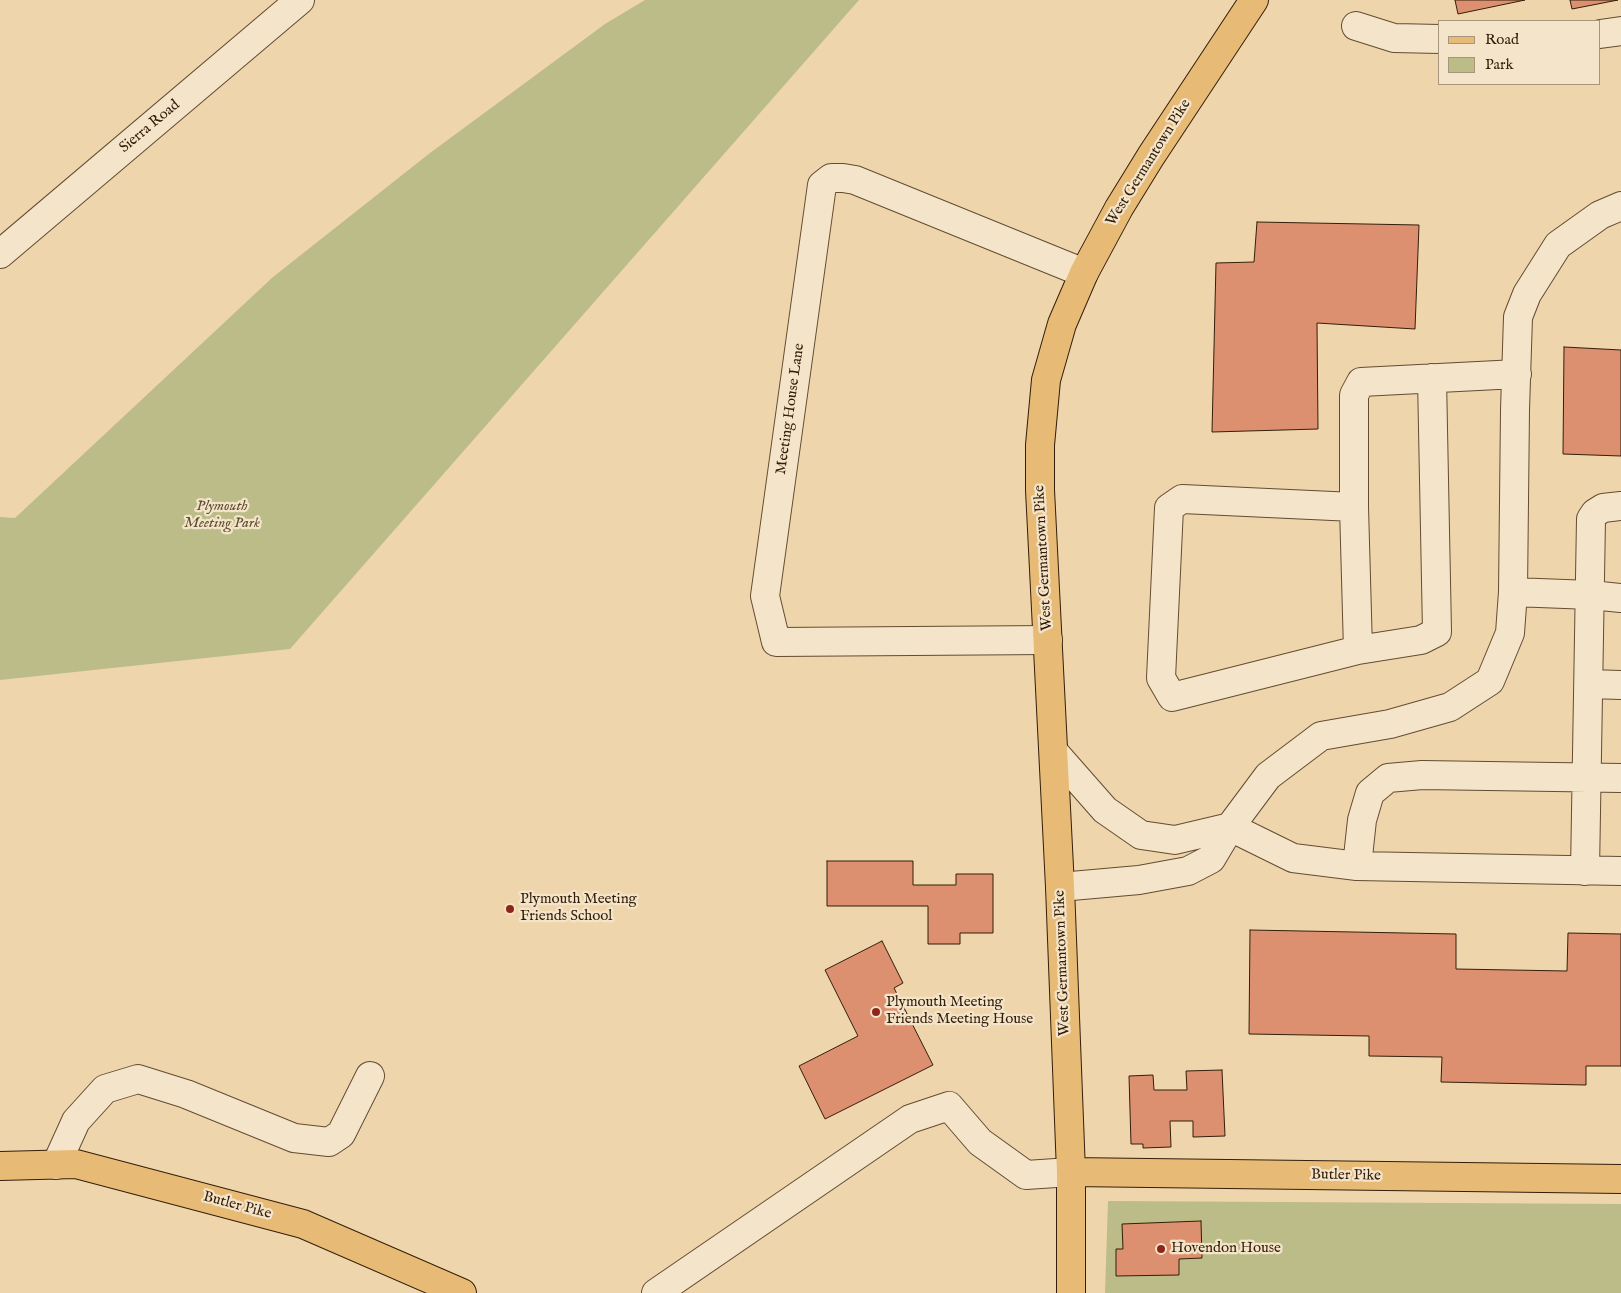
<!DOCTYPE html>
<style>
body{margin:0}
#map{position:relative;width:1621px;height:1293px;overflow:hidden;background:#eed5ac;font-family:"IM FELL English",serif}
canvas{display:block}
.legend{position:absolute;left:1438px;top:20px;width:162px;height:65px;box-sizing:border-box;background:#f4e4c9;border:1px solid #a7957c;margin:0;padding:6px 9px;list-style:none;font-size:15px;color:#331e09}
.legend li{display:flex;align-items:center;gap:10px;height:25px}
.legend b{width:25px;border:1px solid #a7957c}
</style>
<div id="map">
<canvas width="1621" height="1293"></canvas>
<ul class="legend">
<li><b style="height:6px;background:#e7ba76"></b>Road</li>
<li><b style="height:14px;background:#bbbc87"></b>Park</li>
</ul>
</div>
<script>
const ctx = document.querySelector('canvas').getContext('2d');
ctx.lineJoin = 'round';
function fillPath(path, color) {
  ctx.fillStyle = color;
  ctx.fill(path, 'evenodd');
}
function shape(rows) {
  const path = new Path2D();
  for (const r of rows) {
    path.moveTo(r[0], r[1]);
    for (let i = 2; i < r.length; i += 2) path.lineTo(r[i], r[i + 1]);
  }
  return path;
}
function trace(path, color, width, dash) {
  ctx.strokeStyle = color;
  ctx.lineWidth = width;
  ctx.lineCap = dash ? 'butt' : 'round';
  ctx.setLineDash(dash || []);
  ctx.stroke(path);
}
function write(font, color, halo, rows, align = 'center') {
  ctx.font = font + ' "IM FELL English",serif';
  ctx.lineWidth = 4.5;
  ctx.setLineDash([]);
  ctx.textBaseline = 'middle';
  ctx.strokeStyle = halo;
  ctx.fillStyle = color;
  for (const [text, x, y, turn = 0] of rows) {
    ctx.save();
    ctx.translate(x, y);
    ctx.rotate((+turn || 0) * Math.PI / 180);
    ctx.textAlign = isNaN(turn) ? turn : align;
    if (halo) ctx.strokeText(text, 0, 0);
    ctx.fillText(text, 0, 0);
    ctx.restore();
  }
}
fillPath(shape([
 [645,0,859,0,290,649,0,680,0,517,15,518,273,277,430,153,605,24],
 [1108,1201,1621,1204,1621,1293,1105,1293]
]), '#bbbc87');
const building = shape([
 [1455,0,1525,0,1458,14,1455,0],
 [1570,0,1618,0,1572,9,1570,0],
 [1257,222,1419,225,1415,329,1317,323,1318,429,1212,432,1216,263,1254,262,1257,222],
 [1564,347,1621,350,1621,456,1563,454,1564,347],
 [827,861,913,861,913,885,956,885,956,874,993,874,993,933,960,933,960,944,928,944,928,906,827,906,827,861],
 [1250,930,1456,934,1456,969,1567,971,1568,933,1621,934,1621,1066,1586,1066,1586,1085,1441,1082,1442,1057,1369,1056,1369,1036,1249,1034,1250,930],
 [882,941,903,983,894,988,933,1065,825,1119,799,1066,858,1036,825,970,882,941],
 [1222,1070,1225,1136,1193,1137,1193,1121,1170,1121,1171,1147,1143,1148,1143,1144,1131,1144,1129,1076,1153,1075,1154,1090,1187,1090,1186,1071,1222,1070],
 [1201,1221,1202,1258,1179,1259,1179,1275,1116,1276,1116,1249,1123,1249,1122,1224,1201,1221]
]);
fillPath(building, '#dc9070');
trace(building, '#331e09', 1);
const minor = shape([
 [1356,26,1394,38,1440,39],
 [1600,34,1621,31],
 [0,254,300,0],
 [1432,378,1437,632,1421,640,1358,650,1172,697,1161,678,1169,508,1182,499,1354,507,1354,395,1361,382,1517,374],
 [1354,507,1358,650],
 [1513,592,1591,595,1621,598],
 [1048,640,776,642,765,596,822,185,831,178,843,178,855,180,1084,273],
 [1589,684,1621,685],
 [1054,752,1105,810,1141,835,1175,840,1230,827,1293,858,1357,866,1621,871],
 [1357,866,1362,820,1370,793,1388,778,1422,775,1621,778],
 [1585,871,1591,519,1595,513,1603,508,1621,506],
 [1060,887,1139,880,1188,871,1211,859,1230,827,1268,776,1321,736,1390,724,1450,707,1490,681,1510,633,1513,592,1515,410,1518,317,1527,294,1558,245,1600,215,1621,206],
 [56,1165,76,1121,105,1089,138,1079,186,1094,294,1138,329,1142,341,1134,370,1076],
 [656,1293,910,1119,949,1106,980,1142,1026,1175,1071,1172]
]);
const major = shape([
 [0,1166,76,1164,303,1224,462,1293],
 [1071,1172,1621,1179],
 [1071,1293,1071,1172,1060,887,1040,490,1040,445,1046,380,1062,324,1084,273,1119,208,1151,156,1254,0]
]);
trace(minor, '#624c32', 30);
trace(major, '#331e09', 30);
trace(minor, '#f4e4c9', 28);
trace(major, '#e7ba76', 28);
for (const [x, y, r, color] of [
 [510,909,5,"#8f2418"],
 [876,1012,5,"#8f2418"],
 [1161,1249,5,"#8f2418"]
]) {
  const dot = new Path2D();
  dot.arc(x, y, r, 0, 2 * Math.PI);
  ctx.fillStyle = color;
  ctx.fill(dot);
  trace(dot, '#f4e4c9', 2);
}
write('15px', '#331e09', '#f4e4c9', [
 ["Sierra Road",150,127,-40],
 ["West Germantown Pike",1149,163,-58],
 ["Meeting House Lane",791,409,-82],
 ["West Germantown Pike",1044,558,-93],
 ["West Germantown Pike",1063,963,-92],
 ["Butler Pike",1346,1176,1],
 ["Butler Pike",237,1206,15]
]);
write('italic 15px', '#5c4d2f', '#f4e4c9', [
 ["Plymouth",222,507],
 ["Meeting Park",222,524]
]);
write('15px', '#331e09', '#f4e4c9', [
 ["Plymouth Meeting",520,900],
 ["Friends School",520,917],
 ["Plymouth Meeting",886,1003],
 ["Friends Meeting House",886,1020],
 ["Hovendon House",1171,1249]
], 'left');
</script>
